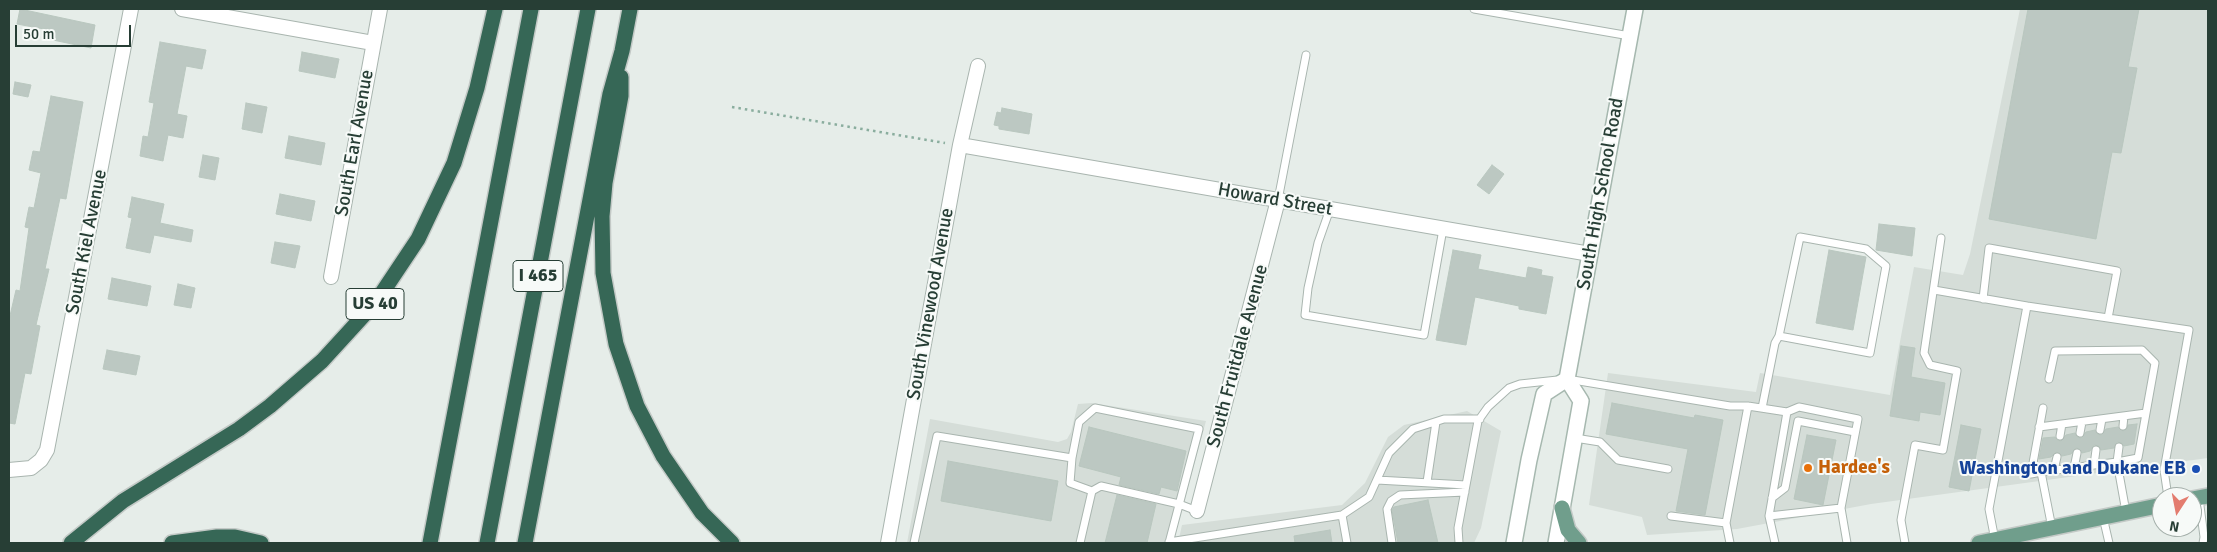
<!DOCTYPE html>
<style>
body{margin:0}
#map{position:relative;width:2217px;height:552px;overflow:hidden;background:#e6ede9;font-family:Signika,sans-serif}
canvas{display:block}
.frame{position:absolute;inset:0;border:10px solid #273e35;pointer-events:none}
.north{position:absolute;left:2152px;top:487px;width:50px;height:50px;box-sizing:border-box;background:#f7faf8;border:1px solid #a4afaa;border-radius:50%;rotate:191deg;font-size:14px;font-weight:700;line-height:20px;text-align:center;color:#273e35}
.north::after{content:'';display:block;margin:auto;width:18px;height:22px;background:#e37c6f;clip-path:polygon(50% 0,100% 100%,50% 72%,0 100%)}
.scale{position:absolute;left:15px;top:25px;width:116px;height:22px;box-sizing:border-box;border:2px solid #273e35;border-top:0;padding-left:6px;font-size:15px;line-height:18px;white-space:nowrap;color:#273e35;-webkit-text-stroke:4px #f7faf8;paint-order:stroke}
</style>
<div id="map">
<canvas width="2217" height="552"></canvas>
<div class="frame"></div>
<div class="north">N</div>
<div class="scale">50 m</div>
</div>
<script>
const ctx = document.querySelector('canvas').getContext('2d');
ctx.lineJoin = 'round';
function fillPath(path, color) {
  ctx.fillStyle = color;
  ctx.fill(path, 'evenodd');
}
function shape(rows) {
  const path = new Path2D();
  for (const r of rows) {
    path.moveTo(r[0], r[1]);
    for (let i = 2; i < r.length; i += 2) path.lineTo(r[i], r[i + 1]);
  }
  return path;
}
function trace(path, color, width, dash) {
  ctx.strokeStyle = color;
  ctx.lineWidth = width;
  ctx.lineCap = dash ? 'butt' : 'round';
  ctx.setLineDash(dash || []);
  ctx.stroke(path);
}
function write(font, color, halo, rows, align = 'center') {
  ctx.font = font + ' Signika,sans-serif';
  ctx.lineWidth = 4;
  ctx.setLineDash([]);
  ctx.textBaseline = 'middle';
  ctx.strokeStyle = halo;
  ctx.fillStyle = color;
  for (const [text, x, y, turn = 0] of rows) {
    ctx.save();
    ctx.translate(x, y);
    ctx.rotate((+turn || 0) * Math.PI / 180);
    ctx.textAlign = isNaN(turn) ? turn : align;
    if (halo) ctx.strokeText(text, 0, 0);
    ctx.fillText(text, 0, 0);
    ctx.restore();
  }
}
fillPath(shape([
 [2020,9,2208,9,2208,458,1871,504,1737,529,1647,535,1642,517,1589,505,1608,373,1756,392,1760,373,1890,395,1914,267,1963,275,1970,254],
 [1092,403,1206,421,1173,543,907,543,930,419,1058,442,1067,439,1071,432,1078,404],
 [1467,411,1501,431,1481,528,1474,543,1178,543,1182,525,1342,505,1365,483,1388,437,1404,425]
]), '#d5ddd8');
const building = shape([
 [20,9,95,25,91,48,53,40,55,31,17,24,20,9],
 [2028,9,2139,9,2128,67,2137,68,2121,153,2112,152,2096,239,1989,219,2028,9],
 [160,42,206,50,202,69,186,66,177,114,187,116,183,138,168,135,163,161,140,156,143,136,148,137,154,103,149,102,160,42],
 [302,52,339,59,335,78,299,71,302,52],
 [15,82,31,85,28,97,13,94,15,82],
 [51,96,83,102,66,199,60,198,45,269,49,269,36,325,40,326,31,374,25,373,15,424,9,423,9,320,16,290,20,291,29,228,25,227,29,207,34,208,41,173,29,170,33,151,40,152,51,96],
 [246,103,267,107,262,133,242,129,246,103],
 [1002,108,1032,114,1029,134,999,129,999,126,994,125,997,112,1001,113,1002,108],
 [289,136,325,143,321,165,285,158,289,136],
 [203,155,219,158,215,180,199,177,203,155],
 [1492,165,1504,174,1489,194,1477,185,1492,165],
 [280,194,315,201,311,221,276,214,280,194],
 [132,197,164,204,160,223,193,230,191,242,154,235,150,253,126,248,132,218,128,217,132,197],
 [1879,224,1915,228,1912,256,1876,250,1879,224],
 [275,242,300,246,295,268,271,263,275,242],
 [1453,250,1481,255,1478,269,1526,278,1528,267,1542,270,1541,275,1553,277,1546,314,1519,309,1519,306,1475,297,1466,345,1436,340,1453,250],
 [1829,250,1866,257,1853,330,1816,323,1829,250],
 [112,278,151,286,147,306,108,299,112,278],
 [178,284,195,288,191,308,174,305,178,284],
 [1901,346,1915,348,1911,377,1945,383,1940,415,1920,412,1919,421,1890,416,1901,346],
 [107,350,140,356,136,375,103,369,107,350],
 [1612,403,1694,418,1695,415,1723,420,1705,515,1676,511,1688,449,1606,434,1612,403],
 [2137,424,2134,444,2124,446,2122,443,2117,442,2114,448,2101,450,2099,446,2094,445,2090,451,2082,453,2080,449,2076,448,2071,454,2062,456,2056,452,2051,457,2039,459,2043,438,2055,437,2057,440,2061,441,2066,435,2075,433,2077,437,2081,438,2086,432,2095,430,2097,434,2101,435,2106,429,2118,427,2123,431,2127,429,2128,425,2137,424],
 [1961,425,1981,429,1969,491,1949,487,1961,425],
 [1089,427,1186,451,1177,491,1161,487,1159,494,1119,485,1121,477,1079,466,1089,427],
 [1807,435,1836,440,1823,505,1794,499,1807,435],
 [948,461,1058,481,1051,521,941,501,948,461],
 [1117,495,1156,504,1147,543,1105,543,1117,495],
 [1428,500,1438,543,1398,543,1392,510,1394,507,1428,500],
 [1330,530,1332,543,1295,543,1294,536,1330,530]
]);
fillPath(building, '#bcc8c2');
trace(building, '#b9c7bf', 1);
const lane = shape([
 [1474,9,1630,36],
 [1278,200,1306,55],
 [1330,209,1318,243,1308,288,1305,315,1424,335,1443,229],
 [1934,290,2027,306,2189,330,2164,470,2168,497],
 [1983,299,1989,248,2117,271,2108,318],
 [2049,379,2055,351,2142,350,2155,363,2138,458,2117,462,2119,447],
 [1762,408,1775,343,1779,336,1870,353,1886,266,1866,249,1800,237,1779,336],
 [2123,426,2124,416],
 [2039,427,2146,413],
 [2100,430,2102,419],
 [2080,433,2082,422],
 [2060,436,2062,424],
 [1575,438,1600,442,1618,460,1668,469],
 [2094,465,2096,450],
 [2074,468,2077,453],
 [2054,470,2057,457],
 [2041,472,2031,474,2043,408],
 [1377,480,1466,485],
 [1427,482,1436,422],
 [1092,491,1070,483,1072,458,1079,422,1095,408,1199,429,1169,543],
 [1772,498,1785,488,1798,421,1855,432],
 [2199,498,2204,537,2203,543],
 [1342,515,1369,497,1389,453,1413,429,1444,419,1480,419],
 [1671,516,1726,523],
 [1769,516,1841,508],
 [2103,517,2109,543],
 [2052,528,2041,472,2117,462,2126,512],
 [1995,540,1989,509,2027,306],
 [1169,542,1342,515,1347,543],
 [914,543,937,436,1072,458],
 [1080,543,1092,491,1101,486,1179,504,1197,511],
 [1392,543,1387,509,1391,501,1400,495,1465,492],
 [1459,543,1458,528,1478,421,1488,407,1509,388,1520,384,1567,379,1730,406,1748,406,1787,412],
 [1730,543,1726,523,1748,406],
 [1775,543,1769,516,1787,412,1799,407,1858,419,1841,508,1847,543],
 [1905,543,1901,520,1915,445,1943,450,1957,371,1930,365,1924,353,1941,238]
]);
const street = shape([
 [182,9,373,43],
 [960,145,1590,254],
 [331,277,380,9],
 [9,470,31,468,41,460,47,450,131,9],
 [1197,511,1278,200],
 [888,543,960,145,978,66]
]);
const secondary = shape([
 [1514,543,1529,460,1544,394,1567,379],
 [1556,543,1581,401,1567,379,1635,9]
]);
const primary = shape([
 [2192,499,2208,496],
 [1562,508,1568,530,1579,543],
 [1979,543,2162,505]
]);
const highway = shape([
 [621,77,621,96,605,183,602,216,603,273,616,344,637,406,663,456,702,513,732,543],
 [71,543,123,501,239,429,270,406,322,361,376,302,418,239,454,163,477,88,495,9],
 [172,543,217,537,235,537,261,543],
 [430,543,531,9],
 [487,543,588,9],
 [525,543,610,94,622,51,630,9]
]);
trace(lane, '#a9b5af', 9);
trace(street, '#a9b5af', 16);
trace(secondary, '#a6b8af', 18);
trace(primary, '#c3c9c6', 18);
trace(highway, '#c3c9c6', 18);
trace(shape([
 [732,107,945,143]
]), '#8aad9e', 2.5, [2.5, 4]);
trace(lane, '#fff', 7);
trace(street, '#fff', 14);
trace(secondary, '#fff', 15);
trace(primary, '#709e8c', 15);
trace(highway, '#366756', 15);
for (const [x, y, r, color] of [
 [1808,468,5,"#e8710a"],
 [2196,469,5,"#1a4fb4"]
]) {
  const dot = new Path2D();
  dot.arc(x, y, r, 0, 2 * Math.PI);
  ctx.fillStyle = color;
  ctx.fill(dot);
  trace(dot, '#f7faf8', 2);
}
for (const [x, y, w] of [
 [538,276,50],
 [375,304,58]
]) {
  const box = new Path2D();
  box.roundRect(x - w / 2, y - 15.5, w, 31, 4);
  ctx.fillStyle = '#f7faf8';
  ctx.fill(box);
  trace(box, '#273e35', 1);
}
write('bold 18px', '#273e35', null, [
 ["I 465",538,276],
 ["US 40",375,304]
]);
write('19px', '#273e35', '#f7faf8', [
 ["South Earl Avenue",355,143,-80],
 ["South High School Road",1601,194,-80],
 ["Howard Street",1275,200,10],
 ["South Kiel Avenue",87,242,-79],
 ["South Vinewood Avenue",931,304,-80],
 ["South Fruitdale Avenue",1238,356,-75]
]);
write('bold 19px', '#c56008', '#f7faf8', [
 ["Hardee's",1818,468]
], 'left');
write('bold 19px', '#164399', '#f7faf8', [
 ["Washington and Dukane EB",2186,469]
], 'right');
</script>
